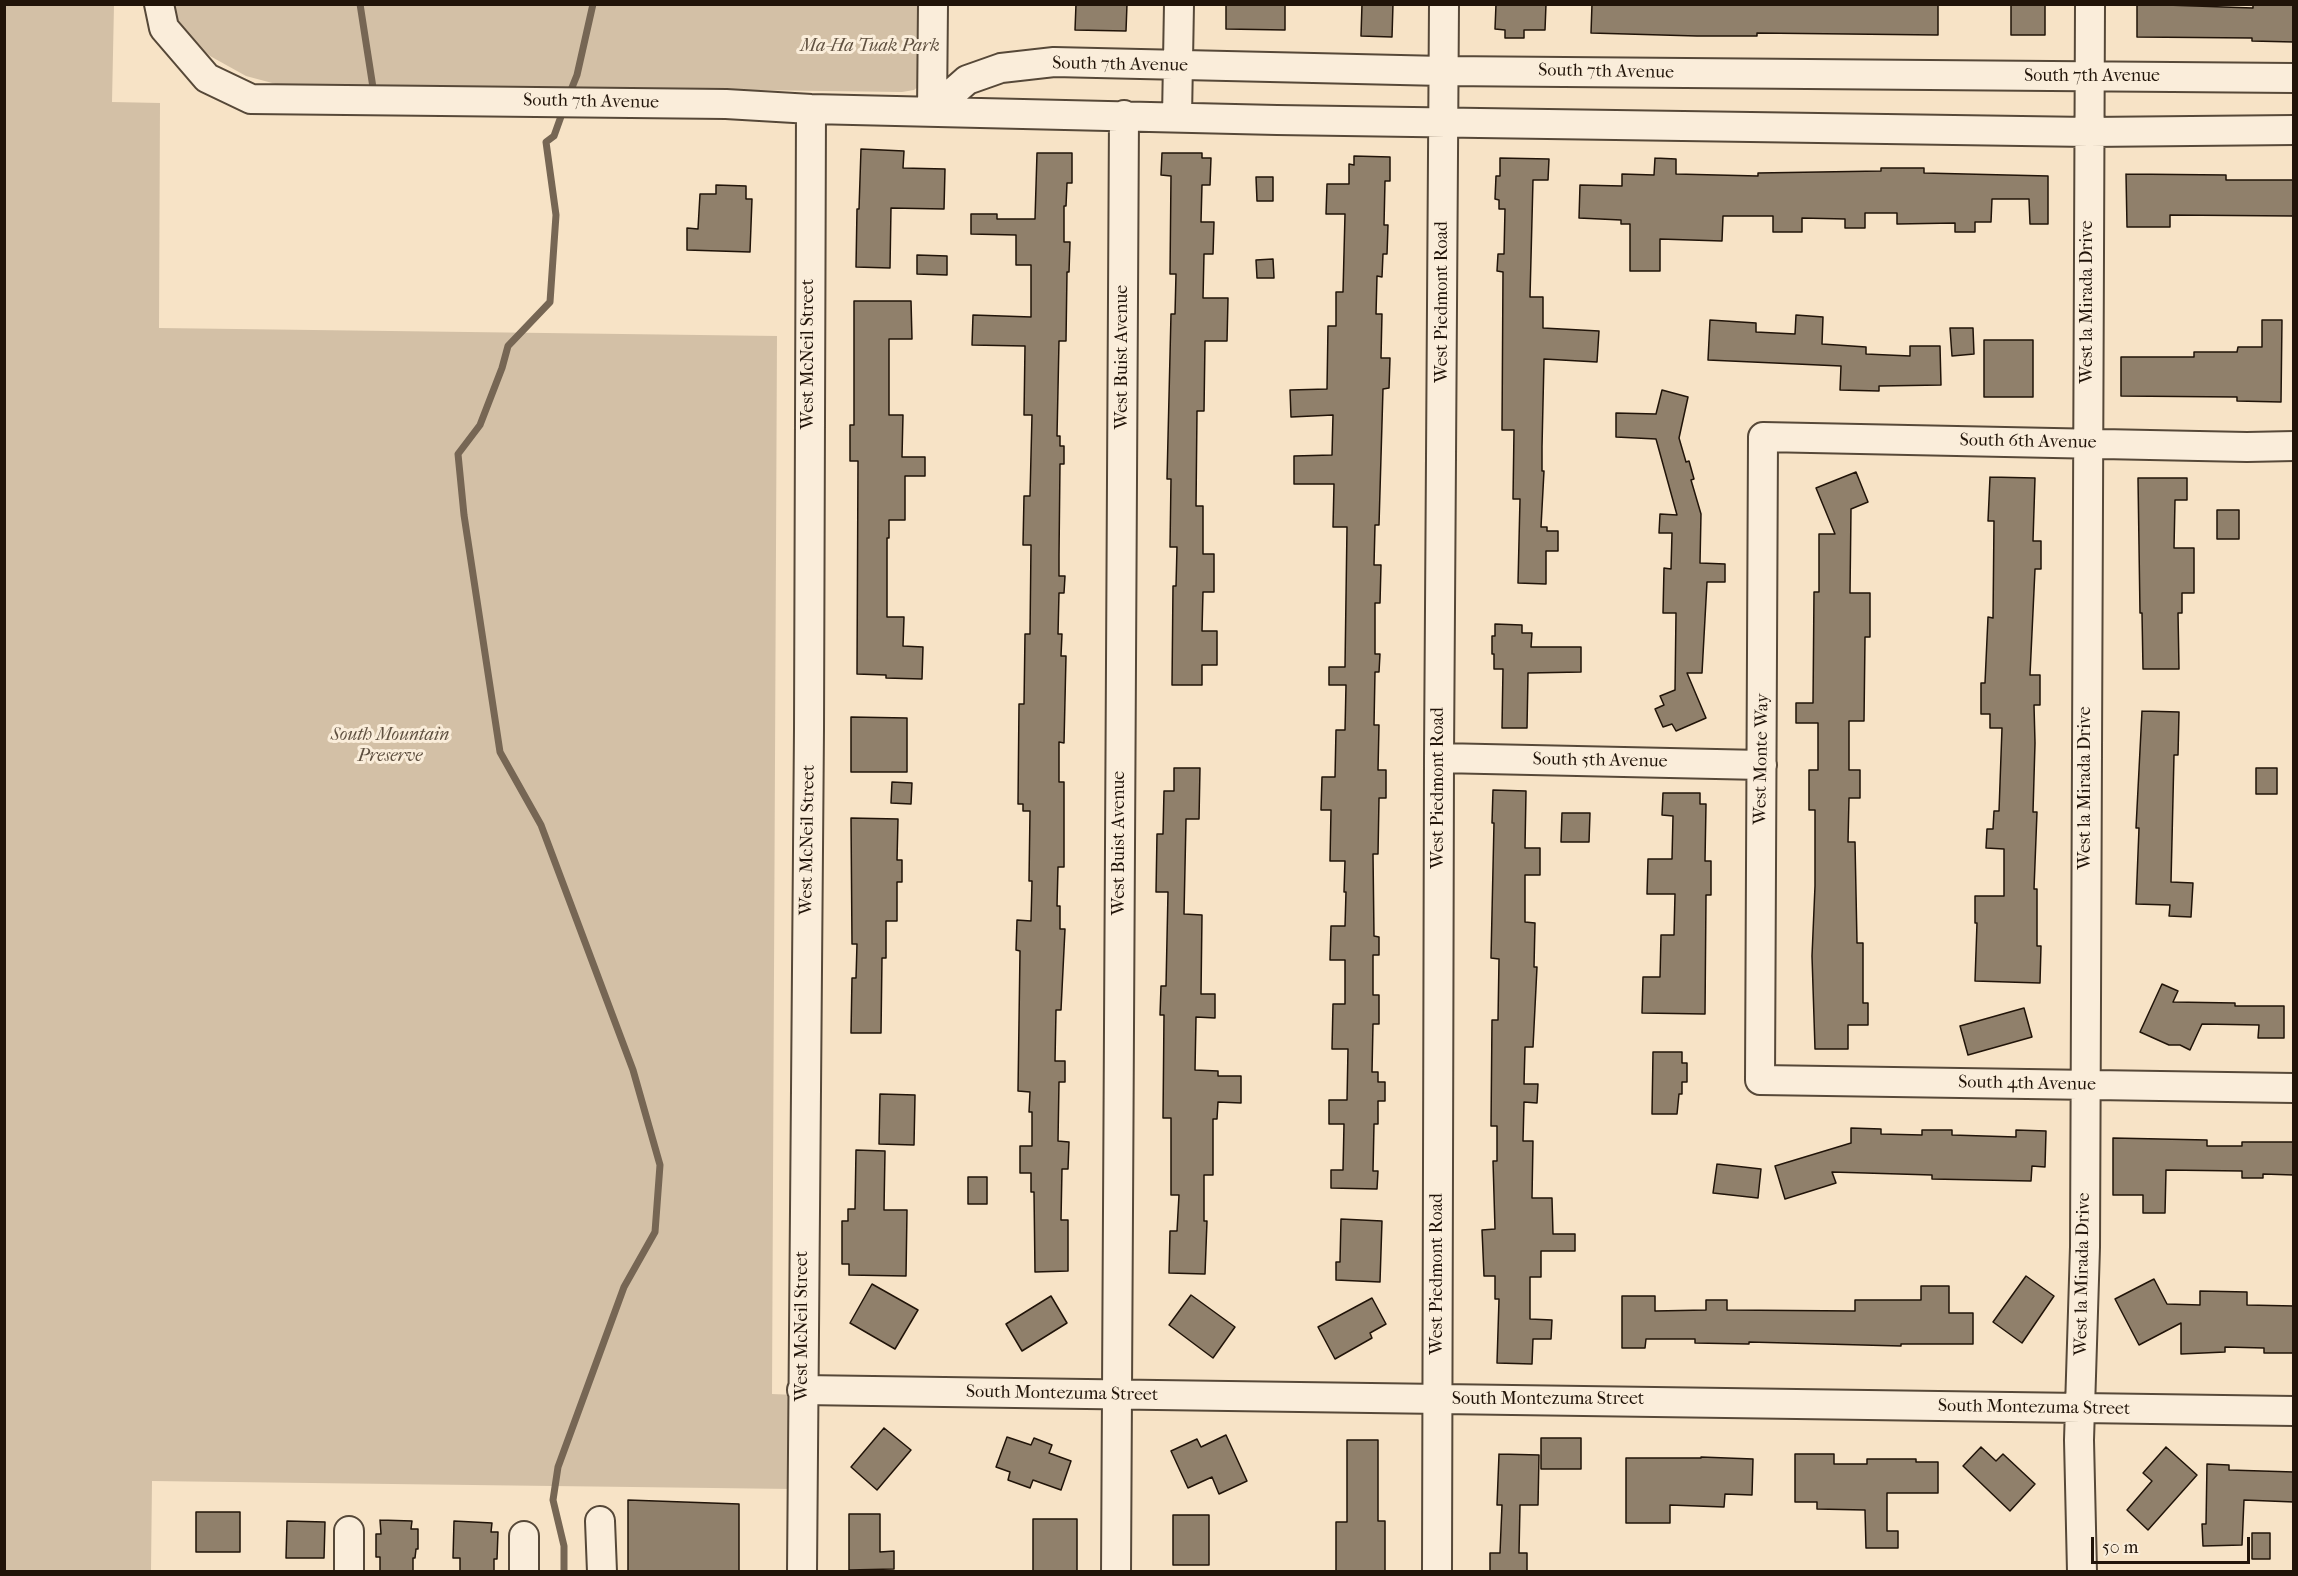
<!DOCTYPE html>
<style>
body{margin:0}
#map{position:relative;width:2298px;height:1576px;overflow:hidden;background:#f7e3c6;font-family:"IM FELL French Canon",serif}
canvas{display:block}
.frame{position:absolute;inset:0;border:6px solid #211409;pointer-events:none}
.scale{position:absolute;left:2091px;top:1537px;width:159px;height:27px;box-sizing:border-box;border:3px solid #211409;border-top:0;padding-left:8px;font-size:18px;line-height:21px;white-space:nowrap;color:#211409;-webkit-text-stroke:4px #faedda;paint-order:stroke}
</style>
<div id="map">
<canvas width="2298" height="1576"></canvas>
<div class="frame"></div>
<div class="scale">50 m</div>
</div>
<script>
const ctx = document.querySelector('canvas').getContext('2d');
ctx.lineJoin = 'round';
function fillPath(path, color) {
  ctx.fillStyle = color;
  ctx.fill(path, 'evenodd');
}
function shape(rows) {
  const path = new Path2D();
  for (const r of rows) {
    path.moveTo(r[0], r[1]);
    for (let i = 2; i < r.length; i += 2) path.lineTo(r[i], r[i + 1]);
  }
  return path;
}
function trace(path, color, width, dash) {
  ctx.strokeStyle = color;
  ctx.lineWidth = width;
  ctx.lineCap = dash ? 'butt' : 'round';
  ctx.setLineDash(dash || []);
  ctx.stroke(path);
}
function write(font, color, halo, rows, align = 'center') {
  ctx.font = font + ' "IM FELL French Canon",serif';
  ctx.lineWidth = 6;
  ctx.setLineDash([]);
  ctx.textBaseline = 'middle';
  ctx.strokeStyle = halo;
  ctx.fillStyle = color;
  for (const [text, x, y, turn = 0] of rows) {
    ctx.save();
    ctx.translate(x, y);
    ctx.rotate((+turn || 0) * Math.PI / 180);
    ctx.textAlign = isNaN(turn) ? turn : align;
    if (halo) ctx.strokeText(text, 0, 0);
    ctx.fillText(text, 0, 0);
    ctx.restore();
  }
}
fillPath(shape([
 [5,5,114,5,112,102,160,103,159,328,777,336,772,1394,796,1395,793,1489,152,1481,151,1571,5,1572],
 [169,5,926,5,921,84,914,90,902,92,276,84,246,76,210,56,196,44,175,18]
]), '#d3c0a6');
trace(shape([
 [360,4,374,94],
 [569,95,577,75,593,4],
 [564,1572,564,1546,553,1500,558,1467,624,1287,655,1232,660,1165,633,1070,541,825,500,752,464,515,458,454,480,425,502,368,508,346,550,302,556,215,546,142,554,136,564,108]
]), '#766654', 7);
const building = shape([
 [1076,4,1127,4,1126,31,1075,30,1076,4],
 [1226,4,1285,4,1285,30,1226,29,1226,4],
 [1362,4,1393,4,1392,37,1361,36,1362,4],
 [1496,4,1546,4,1545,30,1524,30,1524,38,1505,38,1505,30,1495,29,1496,4],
 [1592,4,1938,4,1938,35,1757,33,1757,36,1697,36,1591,33,1592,4],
 [2011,4,2045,4,2045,35,2011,35,2011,4],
 [2137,4,2253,8,2253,4,2294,4,2294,42,2252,41,2252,38,2137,37,2137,4],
 [861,149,904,151,903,168,945,169,944,209,891,208,890,268,856,267,857,209,859,209,861,149],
 [1037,153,1072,153,1072,183,1067,183,1066,206,1064,206,1064,242,1070,242,1069,272,1067,272,1066,341,1059,341,1057,436,1060,436,1060,446,1064,446,1064,464,1060,464,1059,555,1059,576,1065,576,1064,593,1059,593,1058,634,1062,634,1061,656,1066,656,1064,743,1059,742,1059,782,1064,782,1064,867,1058,867,1057,906,1060,906,1060,929,1065,929,1061,1010,1056,1010,1055,1061,1065,1061,1065,1082,1059,1082,1058,1141,1069,1142,1068,1169,1062,1169,1061,1220,1068,1220,1068,1271,1035,1272,1034,1192,1031,1192,1031,1173,1020,1173,1020,1146,1032,1146,1032,1112,1029,1112,1030,1092,1018,1091,1020,951,1016,950,1017,920,1031,921,1032,881,1029,881,1030,811,1023,811,1023,804,1018,804,1019,704,1024,704,1025,634,1030,634,1031,545,1023,545,1024,496,1030,496,1032,415,1024,415,1025,346,972,345,973,315,1031,317,1031,265,1016,265,1016,235,971,234,971,214,997,214,997,219,1035,219,1037,153],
 [1162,153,1202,153,1202,158,1211,158,1210,185,1202,185,1201,222,1214,222,1213,254,1204,254,1203,298,1228,298,1227,341,1205,341,1204,411,1197,411,1196,506,1203,506,1203,554,1214,554,1214,592,1203,592,1202,631,1217,631,1217,665,1202,665,1202,685,1172,685,1173,586,1176,586,1177,547,1170,547,1171,479,1167,479,1171,314,1175,314,1176,274,1170,274,1171,176,1161,175,1162,153],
 [1354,156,1390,157,1390,181,1385,181,1384,225,1388,225,1387,254,1383,254,1382,277,1377,276,1376,314,1382,314,1381,358,1390,358,1389,388,1383,389,1379,525,1375,525,1374,565,1381,565,1380,603,1375,603,1375,654,1380,654,1379,672,1375,672,1374,725,1379,725,1378,770,1386,770,1386,798,1379,798,1378,854,1373,854,1374,936,1379,937,1379,955,1373,955,1373,995,1379,995,1379,1024,1373,1024,1372,1072,1378,1072,1378,1082,1385,1082,1385,1101,1378,1101,1378,1124,1374,1124,1373,1171,1378,1171,1377,1189,1331,1188,1331,1170,1343,1170,1344,1124,1329,1124,1329,1100,1347,1100,1348,1049,1332,1049,1333,1004,1345,1004,1345,960,1330,960,1331,926,1345,926,1346,892,1344,892,1345,861,1330,861,1331,810,1321,810,1322,777,1335,777,1336,730,1345,730,1346,685,1329,685,1329,667,1345,667,1347,527,1333,527,1334,484,1294,484,1294,456,1332,455,1333,415,1291,417,1290,390,1327,389,1328,326,1336,326,1336,292,1343,292,1345,214,1326,214,1327,184,1349,184,1349,164,1354,165,1354,156],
 [1500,158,1549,159,1548,180,1533,180,1530,297,1543,297,1543,328,1599,331,1597,362,1544,359,1542,447,1542,471,1544,471,1541,527,1547,527,1547,531,1558,531,1558,551,1546,551,1546,584,1518,583,1520,499,1513,499,1514,430,1502,430,1503,272,1497,271,1498,254,1504,254,1505,209,1499,209,1499,200,1495,199,1496,176,1500,176,1500,158],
 [1655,158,1676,159,1676,174,1758,176,1758,173,1881,171,1881,168,1924,168,1924,173,2048,176,2048,224,2030,224,2029,199,1992,199,1991,222,1975,222,1975,232,1955,232,1955,223,1897,224,1897,213,1865,213,1865,228,1845,228,1845,219,1802,218,1802,232,1773,232,1773,216,1723,216,1722,241,1660,239,1660,271,1630,271,1630,224,1621,224,1621,220,1579,218,1580,185,1622,186,1622,174,1654,175,1655,158],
 [2126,174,2226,175,2226,180,2294,180,2294,216,2170,215,2170,227,2127,227,2126,174],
 [1256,177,1273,177,1273,201,1257,201,1256,177],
 [716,185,746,186,746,199,752,199,750,252,687,250,687,228,698,229,700,194,716,194,716,185],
 [917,255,947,256,947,275,917,274,917,255],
 [1273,259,1274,278,1257,278,1256,260,1273,259],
 [854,301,911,301,912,339,889,339,889,415,903,415,902,457,925,457,925,476,905,476,905,520,889,520,889,538,887,538,887,617,904,617,903,646,923,647,922,679,886,678,886,675,857,674,858,461,850,461,850,425,854,425,854,301],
 [1796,315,1823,317,1822,344,1866,347,1866,354,1910,356,1910,346,1940,346,1941,385,1879,386,1879,391,1840,390,1841,366,1708,360,1710,320,1756,323,1756,332,1795,334,1796,315],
 [2262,320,2282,320,2281,402,2237,401,2237,397,2121,396,2121,357,2194,357,2194,352,2237,352,2238,347,2262,347,2262,320],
 [1950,328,1973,328,1974,354,1952,356,1950,328],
 [1984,340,2033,340,2033,397,1984,397,1984,340],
 [1662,390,1688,397,1679,438,1686,462,1689,461,1694,479,1691,480,1701,514,1700,563,1725,564,1725,582,1707,582,1702,673,1687,673,1706,718,1676,731,1672,724,1663,727,1655,709,1664,705,1660,696,1675,690,1676,613,1663,613,1664,568,1671,569,1672,533,1659,533,1660,514,1677,515,1656,439,1616,437,1616,413,1656,414,1662,390],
 [1856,472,1868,502,1851,509,1850,593,1870,593,1870,637,1865,637,1864,721,1849,721,1849,770,1860,770,1860,798,1849,798,1848,842,1855,842,1857,943,1863,943,1863,1003,1868,1003,1868,1025,1848,1025,1848,1049,1815,1049,1812,956,1815,886,1815,810,1809,810,1809,770,1818,770,1818,723,1796,723,1796,703,1813,703,1814,592,1819,592,1819,534,1835,534,1816,488,1856,472],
 [1990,477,2035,478,2033,541,2041,541,2041,569,2035,569,2030,675,2040,675,2040,705,2034,705,2035,743,2033,812,2037,812,2034,889,2037,889,2037,946,2041,946,2040,983,1975,981,1977,923,1975,923,1975,896,2004,896,2004,849,1986,848,1987,829,1993,829,1994,811,1999,811,2002,728,1990,728,1990,714,1981,714,1981,683,1985,683,1988,617,1993,618,1994,521,1988,521,1990,477],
 [2138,478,2187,478,2187,500,2175,500,2174,548,2194,548,2194,593,2182,593,2182,613,2178,613,2179,669,2143,669,2142,613,2140,613,2138,478],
 [2217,510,2239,510,2239,539,2217,539,2217,510],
 [1495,624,1522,625,1522,633,1532,633,1531,647,1581,647,1581,672,1528,673,1527,728,1502,728,1503,669,1494,669,1494,654,1492,654,1492,636,1495,636,1495,624],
 [2142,711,2179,712,2178,755,2174,755,2171,882,2193,883,2191,917,2169,916,2170,905,2136,904,2139,828,2136,828,2142,711],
 [851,717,907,718,907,772,851,772,851,717],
 [1174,768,1200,768,1199,819,1186,819,1184,914,1202,915,1201,994,1215,994,1215,1018,1196,1017,1195,1070,1218,1071,1218,1076,1241,1076,1241,1103,1218,1102,1217,1119,1213,1119,1213,1175,1204,1175,1204,1221,1207,1221,1205,1274,1169,1273,1170,1231,1177,1231,1179,1195,1171,1195,1171,1118,1163,1118,1164,1015,1160,1015,1161,986,1166,986,1168,892,1156,892,1157,834,1163,834,1164,791,1174,791,1174,768],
 [2256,768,2277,768,2277,794,2256,794,2256,768],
 [892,782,912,783,911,804,891,803,892,782],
 [1493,790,1526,791,1525,848,1540,848,1540,875,1525,875,1525,922,1535,923,1534,967,1537,967,1533,1047,1525,1047,1524,1084,1538,1084,1537,1103,1524,1102,1523,1141,1533,1141,1532,1198,1552,1198,1553,1234,1575,1234,1575,1251,1541,1251,1541,1277,1530,1277,1530,1319,1552,1320,1551,1339,1533,1339,1532,1364,1497,1363,1499,1299,1495,1299,1495,1276,1484,1276,1482,1230,1495,1229,1493,1161,1497,1161,1497,1126,1491,1126,1492,1020,1498,1020,1499,959,1491,958,1494,823,1492,823,1493,790],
 [1663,793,1700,793,1700,804,1706,804,1705,861,1711,861,1711,895,1706,895,1705,1014,1642,1013,1643,977,1660,977,1661,935,1674,935,1675,894,1647,894,1648,859,1672,859,1673,816,1662,815,1663,793],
 [1562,813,1590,813,1589,842,1561,842,1562,813],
 [851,818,898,819,897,860,902,860,902,882,897,882,897,921,886,921,886,958,882,958,881,1033,851,1033,852,978,856,978,857,944,852,944,851,818],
 [2162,984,2178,991,2173,1002,2235,1003,2235,1006,2284,1006,2284,1038,2258,1038,2259,1025,2202,1024,2190,1050,2180,1045,2169,1045,2140,1032,2162,984],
 [2024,1008,2032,1037,1968,1055,1960,1026,2024,1008],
 [1653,1052,1682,1052,1682,1063,1687,1063,1687,1082,1682,1082,1682,1094,1679,1094,1677,1114,1652,1114,1653,1052],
 [880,1094,915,1095,914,1145,879,1144,880,1094],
 [1851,1128,1881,1129,1881,1134,1922,1135,1922,1130,1952,1130,1952,1135,2016,1137,2016,1130,2046,1131,2045,1167,2032,1166,2031,1181,1932,1179,1932,1175,1832,1172,1836,1183,1785,1199,1775,1166,1851,1143,1851,1128],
 [2113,1138,2207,1140,2207,1146,2242,1146,2242,1142,2294,1142,2294,1175,2263,1174,2263,1178,2242,1178,2242,1171,2166,1170,2165,1213,2143,1213,2143,1195,2113,1195,2113,1138],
 [856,1150,885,1151,884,1210,907,1210,906,1276,849,1275,849,1264,842,1264,842,1221,848,1221,848,1209,855,1209,856,1150],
 [1717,1164,1761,1169,1758,1198,1713,1193,1717,1164],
 [968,1177,987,1177,987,1204,968,1204,968,1177],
 [1341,1219,1382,1221,1380,1282,1336,1280,1336,1262,1340,1262,1341,1219],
 [2026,1276,2054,1296,2022,1343,1993,1322,2026,1276],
 [2154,1279,2167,1304,2200,1305,2200,1291,2247,1292,2247,1305,2294,1306,2294,1353,2264,1353,2264,1348,2225,1347,2225,1352,2181,1354,2181,1323,2139,1345,2115,1299,2154,1279],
 [872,1284,918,1310,895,1349,850,1323,872,1284],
 [1921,1286,1949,1286,1949,1313,1973,1313,1973,1344,1901,1344,1901,1346,1749,1342,1749,1344,1695,1343,1695,1339,1646,1339,1645,1348,1622,1348,1622,1296,1655,1296,1655,1311,1706,1310,1706,1300,1727,1300,1727,1310,1855,1311,1855,1300,1921,1300,1921,1286],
 [1191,1295,1235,1327,1213,1358,1169,1325,1191,1295],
 [1051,1296,1067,1323,1022,1351,1006,1324,1051,1296],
 [1372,1298,1386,1324,1370,1333,1372,1338,1335,1359,1318,1327,1372,1298],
 [884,1428,911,1450,877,1490,851,1467,884,1428],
 [1226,1435,1247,1481,1219,1494,1212,1477,1188,1488,1171,1451,1197,1439,1201,1447,1226,1435],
 [1007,1437,1031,1445,1034,1438,1052,1445,1049,1453,1071,1461,1061,1490,1033,1480,1030,1488,1008,1480,1010,1472,996,1467,1007,1437],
 [1541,1438,1581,1438,1581,1469,1541,1469,1541,1438],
 [1347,1440,1378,1440,1378,1521,1385,1521,1385,1572,1336,1572,1336,1522,1347,1522,1347,1440],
 [1981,1447,1996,1461,2003,1454,2035,1484,2010,1511,1963,1466,1981,1447],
 [2166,1447,2197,1475,2148,1530,2127,1510,2152,1481,2143,1473,2166,1447],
 [1499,1454,1539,1455,1538,1505,1520,1505,1519,1553,1527,1553,1527,1572,1490,1572,1490,1553,1500,1553,1502,1505,1497,1505,1499,1454],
 [1795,1454,1834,1454,1834,1464,1867,1464,1867,1459,1916,1459,1916,1462,1938,1462,1938,1493,1887,1493,1887,1531,1898,1531,1898,1548,1866,1548,1865,1510,1817,1509,1817,1502,1795,1502,1795,1454],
 [1701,1457,1753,1459,1752,1495,1725,1494,1724,1507,1670,1505,1670,1523,1626,1523,1626,1458,1701,1458,1701,1457],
 [2207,1464,2229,1465,2229,1470,2294,1472,2294,1502,2244,1500,2242,1545,2203,1546,2202,1524,2206,1524,2207,1464],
 [628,1500,739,1504,739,1572,628,1572,628,1500],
 [196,1512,240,1512,240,1552,196,1552,196,1512],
 [849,1514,880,1514,880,1552,894,1551,894,1569,849,1570,849,1514],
 [1173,1515,1209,1515,1209,1565,1173,1565,1173,1515],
 [1033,1519,1077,1519,1077,1572,1033,1572,1033,1519],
 [380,1520,412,1521,411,1529,418,1529,418,1549,416,1549,415,1558,413,1558,413,1572,380,1572,380,1557,376,1557,376,1534,381,1534,380,1520],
 [287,1521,325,1522,324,1558,286,1558,287,1521],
 [454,1521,492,1523,491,1532,498,1532,497,1559,494,1559,494,1572,460,1572,460,1558,453,1558,454,1521],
 [2252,1533,2270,1533,2270,1559,2252,1559,2252,1533]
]);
fillPath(building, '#90806b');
trace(building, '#211409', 1.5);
const minor = shape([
 [159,4,164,28,207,78,251,99,726,104,811,109,1277,120,2089,132,2294,130],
 [932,111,967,80,1001,68,1054,62,1443,71,2294,78],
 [932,111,933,4],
 [1177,117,1179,4],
 [2294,446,2247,447,1763,437,1760,1080,2294,1088],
 [1439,758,1762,765],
 [802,1390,2294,1411],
 [600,1521,602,1572],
 [349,1572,349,1531],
 [524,1572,524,1536],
 [802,1572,809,729,811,109],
 [1116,1572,1124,115],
 [1437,1572,1439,758,1444,4],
 [2082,1572,2079,1440,2085,1247,2090,4]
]);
trace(minor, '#564838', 32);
trace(minor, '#faedda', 28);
write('italic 18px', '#5f5040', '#faedda', [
 ["Ma-Ha Tuak Park",870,47],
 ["South Mountain",390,736],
 ["Preserve",390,757]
]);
write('18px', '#211409', '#faedda', [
 ["South 7th Avenue",1120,65,1],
 ["South 7th Avenue",1606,72,1],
 ["South 7th Avenue",2092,77],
 ["South 7th Avenue",591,102,1],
 ["West Piedmont Road",1443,302,-90],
 ["West la Mirada Drive",2088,302,-90],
 ["West McNeil Street",809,354,-90],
 ["West Buist Avenue",1123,357,-90],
 ["South 6th Avenue",2028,442,1],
 ["West Monte Way",1762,759,-89],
 ["South 5th Avenue",1600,761,1],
 ["West Piedmont Road",1439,788,-90],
 ["West la Mirada Drive",2086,788,-90],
 ["West McNeil Street",808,840,-89],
 ["West Buist Avenue",1120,843,-90],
 ["South 4th Avenue",2027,1084,1],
 ["West Piedmont Road",1438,1274,-90],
 ["West la Mirada Drive",2083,1274,-89],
 ["West McNeil Street",803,1326,-90],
 ["South Montezuma Street",1062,1394,1],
 ["South Montezuma Street",1548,1400],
 ["South Montezuma Street",2034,1408,1]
]);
</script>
